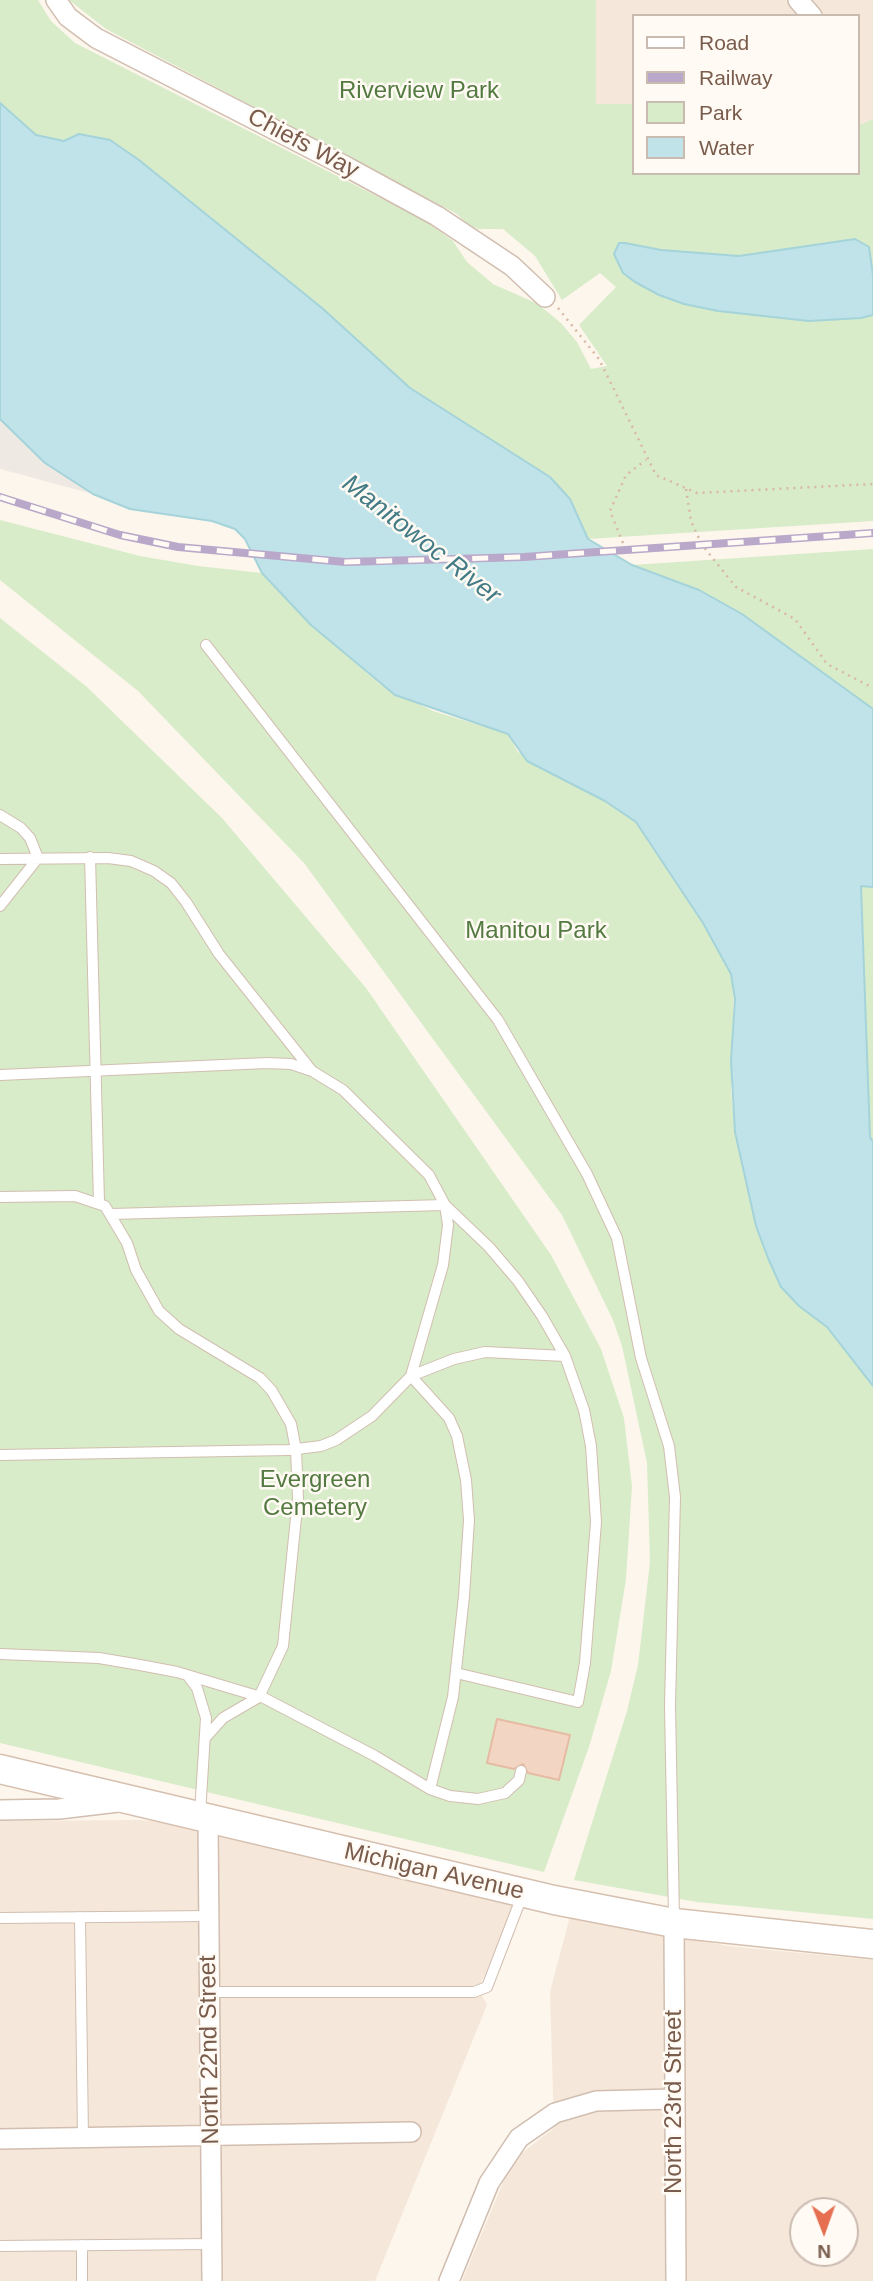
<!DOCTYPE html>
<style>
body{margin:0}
#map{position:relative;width:873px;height:2281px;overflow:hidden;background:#fdf6ec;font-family:Arial,sans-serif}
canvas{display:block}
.legend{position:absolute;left:632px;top:14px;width:228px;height:161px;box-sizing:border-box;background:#fffaf3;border:2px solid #cabbb1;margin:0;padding:9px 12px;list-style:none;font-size:21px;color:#7a5c4d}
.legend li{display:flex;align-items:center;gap:14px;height:35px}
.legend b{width:35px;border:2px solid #cabbb1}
.north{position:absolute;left:789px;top:2197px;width:70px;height:70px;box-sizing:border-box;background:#fffaf3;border:2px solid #cabbb1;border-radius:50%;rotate:179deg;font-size:19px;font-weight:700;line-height:28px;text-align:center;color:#7a5c4d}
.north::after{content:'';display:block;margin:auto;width:24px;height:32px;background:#e76f51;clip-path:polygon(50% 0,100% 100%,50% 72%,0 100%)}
</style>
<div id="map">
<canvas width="873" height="2281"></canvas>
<ul class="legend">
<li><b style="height:9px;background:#fff"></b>Road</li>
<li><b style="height:9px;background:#b9a8c9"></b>Railway</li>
<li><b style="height:19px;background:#d8ecc9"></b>Park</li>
<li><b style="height:19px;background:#bfe3e8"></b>Water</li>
</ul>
<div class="north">N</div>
</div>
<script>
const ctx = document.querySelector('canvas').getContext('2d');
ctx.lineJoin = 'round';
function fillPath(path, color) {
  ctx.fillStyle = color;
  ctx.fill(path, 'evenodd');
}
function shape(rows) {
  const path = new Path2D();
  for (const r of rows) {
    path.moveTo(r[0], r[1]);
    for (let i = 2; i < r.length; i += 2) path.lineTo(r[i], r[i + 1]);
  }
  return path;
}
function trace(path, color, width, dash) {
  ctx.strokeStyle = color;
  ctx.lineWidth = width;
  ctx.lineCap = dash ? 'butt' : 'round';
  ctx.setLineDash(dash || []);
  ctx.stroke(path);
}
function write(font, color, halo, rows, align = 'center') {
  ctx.font = font + ' Arial,sans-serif';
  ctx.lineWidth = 5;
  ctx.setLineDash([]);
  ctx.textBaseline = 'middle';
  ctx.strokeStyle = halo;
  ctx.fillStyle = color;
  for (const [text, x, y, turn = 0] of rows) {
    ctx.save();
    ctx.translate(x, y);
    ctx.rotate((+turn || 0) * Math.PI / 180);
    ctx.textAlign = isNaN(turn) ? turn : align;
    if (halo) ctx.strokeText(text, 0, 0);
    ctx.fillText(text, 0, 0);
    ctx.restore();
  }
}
fillPath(shape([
 [596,0,873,0,873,119,857,126,857,16,633,16,633,104,596,105],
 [139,1820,171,1822,513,1904,501,1944,478,1988,487,2005,375,2281,0,2281,0,1821],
 [570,1916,728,1946,873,1960,873,2281,462,2281,507,2173,517,2157,554,2128,550,1992],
 [803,2211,845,2211,845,2253,803,2253]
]), '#f5e8da');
fillPath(shape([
 [0,419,45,463,93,494,0,469]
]), '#efe9e4');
fillPath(shape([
 [0,0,38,0,51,21,75,43,424,220,453,241,467,262,493,284,538,304,561,323,577,342,591,369,607,366,579,325,616,287,600,273,562,300,535,256,503,229,478,229,467,224,457,214,106,29,69,0,596,0,596,104,633,104,633,173,857,173,857,126,873,119,873,521,588,539,570,499,550,477,410,388,322,308,139,160,110,140,79,134,64,141,36,135,7,110,0,103],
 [0,520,140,556,198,566,262,573,311,625,381,685,433,711,508,734,518,752,605,801,636,822,703,923,731,974,734,985,731,1090,735,1132,756,1226,781,1287,827,1327,873,1386,873,1919,697,1902,574,1880,627,1711,638,1665,650,1562,647,1463,622,1346,613,1320,562,1215,304,863,138,691,0,580],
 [873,549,873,709,699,590,632,565],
 [0,618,87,687,222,818,366,988,551,1255,601,1349,624,1418,632,1486,626,1579,611,1671,589,1747,544,1872,0,1743],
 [861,885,873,887,873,1142,870,1138]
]), '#d8ecc9');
const water = shape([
 [0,103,36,135,64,141,79,134,110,140,139,160,322,308,410,388,550,477,570,499,588,539,632,565,699,590,742,614,873,709,873,887,861,886,870,1137,873,1142,873,1386,827,1327,799,1306,781,1287,768,1258,756,1226,735,1132,731,1061,735,999,731,974,703,923,636,822,605,801,527,761,508,734,395,695,311,625,262,573,245,539,235,529,212,521,130,509,93,494,45,463,0,419,0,103],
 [855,239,869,247,873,275,873,315,861,318,809,321,718,311,684,304,659,295,635,282,623,273,614,254,619,243,625,243,661,250,739,256,855,239]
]);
fillPath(water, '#bfe3e8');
trace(water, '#a5d3da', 2);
const building = shape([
 [497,1719,570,1735,559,1780,528,1773,523,1764,514,1769,487,1763,497,1719]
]);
fillPath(building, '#f3d5c3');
trace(building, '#e6bba3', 2);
const lane = shape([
 [206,645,498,1020,587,1174,617,1238,641,1358,669,1446,675,1497,670,1705,674,1919],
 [0,815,21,828,30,838,38,858,0,906],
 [90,857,99,1202],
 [0,859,108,858,131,861,154,871,171,883,186,902,219,954,312,1071],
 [0,1075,267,1063,291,1064,312,1071,343,1090,429,1175,445,1205,448,1225,443,1265,411,1376,372,1416,336,1440,321,1446,289,1450,0,1455],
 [0,1197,75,1196,105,1206,127,1243,136,1270,159,1311,179,1329,260,1378,272,1391,291,1424,296,1450,298,1498,283,1646,259,1697,223,1718,206,1737],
 [111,1214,445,1205,489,1247,518,1281,542,1316,565,1356,584,1410,591,1446,596,1522,585,1663,578,1702,456,1673],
 [0,1654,99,1658,140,1665,177,1672,264,1698,375,1756,430,1789,450,1796,478,1799,505,1793,519,1780,521,1771],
 [188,1676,197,1688,206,1718,200,1814],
 [430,1789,453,1697,464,1596,469,1520,466,1480,457,1436,449,1418,411,1376,454,1359,485,1352,565,1356],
 [80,1917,83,2138],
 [0,1918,209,1916],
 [210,1992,474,1992,487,1987,522,1896],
 [82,2245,82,2281],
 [0,2246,212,2244]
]);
const street = shape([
 [56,0,68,17,96,38,347,167,437,216,512,266,545,297],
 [798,0,812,16],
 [0,1810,59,1809,118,1802],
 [208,1820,212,2281],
 [674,1923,676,2281],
 [0,2139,411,2132],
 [449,2281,489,2183,519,2138,555,2113,596,2101,673,2099]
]);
const secondary = shape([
 [0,1769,554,1900,674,1923,873,1944]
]);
trace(lane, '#d1beb0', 12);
trace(street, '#d1beb0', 22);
trace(secondary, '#d6c0b0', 31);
trace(shape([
 [558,308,599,359,656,475,697,493,873,484],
 [686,489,691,521,702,545,736,587,795,619,827,664,873,688],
 [623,543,610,511,626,475,646,460]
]), '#d9b8a5', 2.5, [2, 5]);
trace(lane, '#fff', 10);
trace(street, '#fff', 19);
trace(secondary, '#fff', 28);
const rail = shape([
 [0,497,120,535,178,547,345,562,524,557,873,533]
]);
trace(rail, '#b9a8c9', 8);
trace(rail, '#fffaf3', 5, [16]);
write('24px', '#537a41', '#fffaf3', [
 ["Riverview Park",419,91],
 ["Manitou Park",536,931],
 ["Evergreen",315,1480],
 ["Cemetery",315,1508]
]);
write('24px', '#7a5c4d', '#fffaf3', [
 ["Chiefs Way",303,144,28],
 ["Michigan Avenue",434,1872,13],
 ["North 22nd Street",210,2050,-91],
 ["North 23rd Street",674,2102,-90]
]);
write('italic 26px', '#437c86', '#fffaf3', [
 ["Manitowoc River",421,540,38]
]);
</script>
